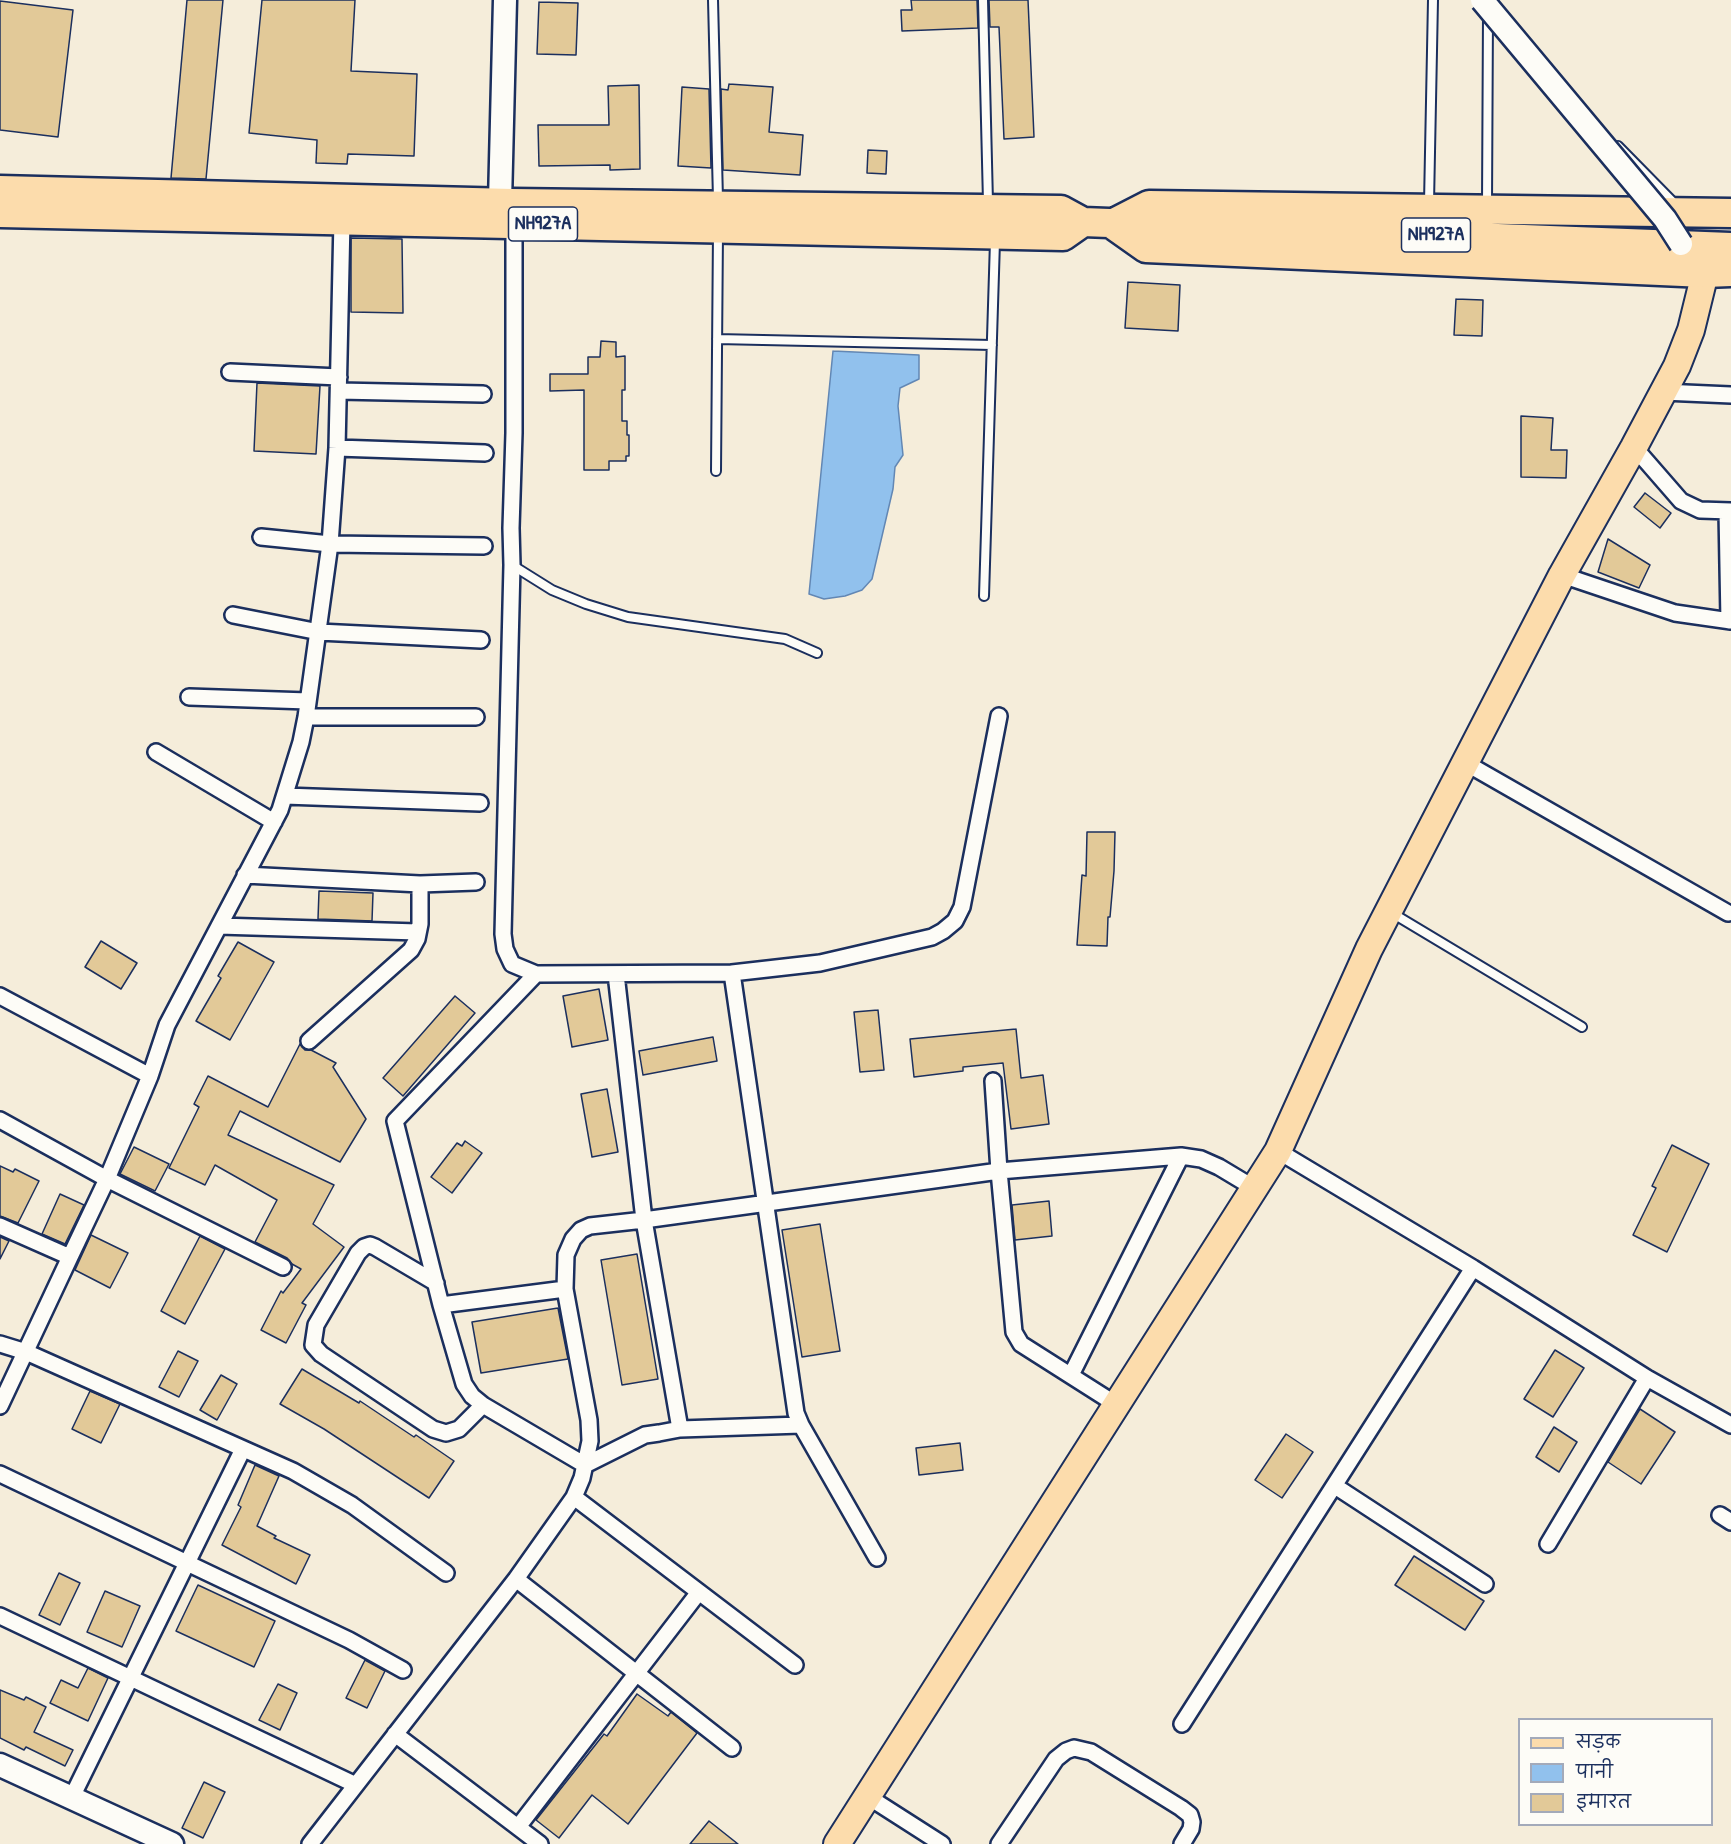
<!DOCTYPE html>
<meta charset="utf-8">
<style>
body{margin:0}
#map{position:relative;width:1731px;height:1844px;overflow:hidden;background:#f5edda;font-family:"Patrick Hand","Playpen Sans Deva",sans-serif}
canvas{display:block}
.legend{position:absolute;left:1518px;top:1718px;width:195px;height:108px;box-sizing:border-box;background:#fdfcf7;border:2px solid #a3aaba;margin:0;padding:8px 10px;list-style:none;font-size:18px;color:#1b2f5e}
.legend li{display:flex;align-items:center;gap:12px;height:30px}
.legend b{width:30px;border:2px solid #a3aaba}
</style>
<div id="map">
<canvas width="1731" height="1844"></canvas>
<ul class="legend">
<li><b style="height:8px;background:#fcdcac"></b>सड़क</li>
<li><b style="height:16px;background:#91c1ed"></b>पानी</li>
<li><b style="height:16px;background:#e2c998"></b>इमारत</li>
</ul>
</div>
<script>
const ctx = document.querySelector('canvas').getContext('2d');
ctx.lineJoin = 'round';
function fillPath(path, color) {
  ctx.fillStyle = color;
  ctx.fill(path, 'evenodd');
}
function shape(rows) {
  const path = new Path2D();
  for (const r of rows) {
    path.moveTo(r[0], r[1]);
    for (let i = 2; i < r.length; i += 2) path.lineTo(r[i], r[i + 1]);
  }
  return path;
}
function trace(path, color, width, dash) {
  ctx.strokeStyle = color;
  ctx.lineWidth = width;
  ctx.lineCap = dash ? 'butt' : 'round';
  ctx.setLineDash(dash || []);
  ctx.stroke(path);
}
function write(font, color, halo, rows, align = 'center') {
  ctx.font = font + ' "Patrick Hand",sans-serif';
  ctx.lineWidth = 4.5;
  ctx.setLineDash([]);
  ctx.textBaseline = 'middle';
  ctx.strokeStyle = halo;
  ctx.fillStyle = color;
  for (const [text, x, y, turn = 0] of rows) {
    ctx.save();
    ctx.translate(x, y);
    ctx.rotate((+turn || 0) * Math.PI / 180);
    ctx.textAlign = isNaN(turn) ? turn : align;
    if (halo) ctx.strokeText(text, 0, 0);
    ctx.fillText(text, 0, 0);
    ctx.restore();
  }
}
const water = shape([
 [833,351,919,355,919,379,900,388,898,406,903,455,895,467,893,489,872,579,862,590,845,596,824,599,809,594,833,351]
]);
fillPath(water, '#91c1ed');
trace(water, '#6287b4', 1.5);
const building = shape([
 [187,0,223,0,206,179,171,178,187,0],
 [262,0,355,0,351,71,417,74,414,156,348,154,347,164,316,163,317,140,249,133,262,0],
 [911,0,977,0,978,28,902,31,901,10,912,10,911,0],
 [989,0,1028,0,1034,137,1004,139,999,27,990,27,989,0],
 [0,1,73,10,58,137,0,130,0,1],
 [539,2,578,3,576,55,537,54,539,2],
 [729,84,773,87,769,132,803,135,800,175,723,170,721,89,728,90,729,84],
 [639,85,640,169,610,170,610,165,539,166,538,125,609,125,608,86,639,85],
 [682,87,709,89,711,168,678,166,682,87],
 [868,150,887,151,886,174,867,173,868,150],
 [351,238,402,239,403,313,351,312,351,238],
 [1128,282,1180,285,1178,331,1125,328,1128,282],
 [1456,299,1483,300,1482,336,1454,335,1456,299],
 [601,341,616,342,616,357,625,356,625,390,622,390,622,421,627,421,627,435,629,435,629,456,626,456,626,461,609,461,609,470,584,470,584,390,550,391,550,374,588,374,588,357,600,357,601,341],
 [257,383,320,386,316,454,254,451,257,383],
 [1521,416,1553,418,1551,450,1567,450,1566,478,1521,477,1521,416],
 [1645,493,1671,513,1660,528,1634,507,1645,493],
 [1608,539,1650,565,1639,588,1598,572,1608,539],
 [1087,832,1115,832,1114,871,1110,917,1108,917,1107,946,1077,945,1082,875,1086,876,1087,832],
 [319,891,373,893,372,921,318,919,319,891],
 [101,941,137,963,121,989,85,967,101,941],
 [238,942,274,962,230,1040,196,1021,221,978,218,976,238,942],
 [599,989,608,1040,572,1047,563,996,599,989],
 [455,996,475,1013,403,1096,383,1078,455,996],
 [878,1010,884,1070,860,1072,854,1012,878,1010],
 [1016,1029,1021,1078,1043,1075,1049,1124,1011,1129,1003,1063,963,1067,963,1071,914,1077,910,1039,1016,1029],
 [713,1037,717,1061,643,1075,639,1051,713,1037],
 [300,1044,305,1050,311,1050,336,1063,333,1067,366,1119,340,1162,240,1111,228,1135,334,1185,313,1224,344,1247,302,1303,306,1305,286,1343,261,1330,281,1291,283,1293,301,1269,292,1264,287,1258,255,1242,277,1200,215,1165,205,1185,169,1168,199,1107,194,1104,208,1076,268,1107,300,1044],
 [607,1089,618,1152,592,1157,581,1094,607,1089],
 [465,1141,482,1153,452,1193,431,1177,457,1143,462,1146,465,1141],
 [1672,1145,1709,1164,1667,1252,1633,1235,1656,1188,1652,1186,1672,1145],
 [134,1147,169,1164,155,1191,120,1174,134,1147],
 [0,1166,13,1172,15,1169,39,1181,18,1223,0,1216,0,1166],
 [60,1194,84,1205,65,1244,42,1234,60,1194],
 [1049,1201,1052,1236,1015,1240,1012,1205,1049,1201],
 [820,1224,840,1351,802,1357,782,1230,820,1224],
 [91,1235,128,1253,110,1288,75,1270,91,1235],
 [200,1236,225,1249,185,1324,161,1311,200,1236],
 [0,1237,9,1241,0,1259,0,1237],
 [637,1254,658,1379,622,1385,601,1260,637,1254],
 [558,1308,568,1359,481,1373,472,1322,558,1308],
 [1555,1350,1584,1368,1553,1417,1524,1399,1555,1350],
 [178,1351,198,1361,179,1397,159,1387,178,1351],
 [302,1369,359,1403,360,1401,414,1437,416,1435,454,1461,429,1498,324,1429,280,1404,302,1369],
 [221,1375,237,1384,217,1420,200,1410,221,1375],
 [90,1391,120,1404,101,1443,72,1429,90,1391],
 [1640,1409,1675,1432,1641,1484,1608,1462,1640,1409],
 [1554,1427,1577,1442,1559,1472,1536,1457,1554,1427],
 [1286,1434,1313,1452,1282,1498,1255,1480,1286,1434],
 [960,1443,963,1470,919,1475,916,1448,960,1443],
 [255,1465,279,1476,257,1526,276,1536,274,1538,310,1555,296,1584,222,1545,241,1507,238,1505,255,1465],
 [1414,1556,1484,1601,1465,1630,1395,1585,1414,1556],
 [59,1573,80,1583,60,1625,39,1615,59,1573],
 [198,1585,275,1621,254,1667,176,1631,198,1585],
 [105,1591,140,1606,122,1647,87,1632,105,1591],
 [365,1660,385,1671,367,1708,346,1698,365,1660],
 [88,1668,108,1678,88,1721,50,1703,61,1680,78,1688,88,1668],
 [278,1684,297,1693,280,1730,259,1720,278,1684],
 [0,1690,24,1700,26,1697,46,1707,34,1732,73,1750,65,1766,26,1747,24,1750,0,1738,0,1690],
 [637,1694,668,1716,671,1712,697,1733,628,1824,592,1795,559,1838,536,1820,604,1734,607,1736,637,1694],
 [204,1782,225,1792,203,1838,182,1828,204,1782],
 [709,1821,738,1844,690,1844,709,1821]
]);
fillPath(building, '#e2c998');
trace(building, '#1b2f5e', 1.5);
const lane = shape([
 [713,0,718,199],
 [983,0,988,202],
 [1618,146,1675,204],
 [1429,203,1433,0],
 [1487,203,1488,14],
 [717,339,992,345],
 [716,471,718,232],
 [512,565,552,590,586,604,628,617,785,639,817,653],
 [984,596,995,241],
 [1392,913,1582,1027]
]);
const street = shape([
 [514,223,514,433,511,528,512,565,503,934,505,949,512,964,536,974,732,973,820,963,932,937,943,931,955,921,962,907,999,716],
 [230,372,339,377],
 [339,391,483,394],
 [1663,392,1731,395],
 [1634,447,1681,501,1700,510,1731,511],
 [337,448,485,453],
 [1727,511,1729,621],
 [261,537,330,544,484,546],
 [1562,575,1675,613,1731,621],
 [233,615,319,632,481,640],
 [189,697,308,701],
 [306,717,476,717],
 [156,752,274,822],
 [1464,762,1728,913],
 [285,796,480,803],
 [245,875,420,884,476,882],
 [219,926,418,932],
 [732,973,796,1413,801,1425,877,1558],
 [536,974,395,1121,441,1305,464,1384,472,1396,483,1405,585,1465,645,1435,659,1433,680,1429,801,1425],
 [616,974,644,1220,680,1429],
 [0,996,150,1076],
 [309,1041,411,950,417,939,420,924,420,884],
 [993,1081,999,1171,1014,1332,1021,1344,1117,1405],
 [0,1120,107,1179,150,1076,167,1025,280,810,301,742,306,717,330,544,337,448,342,220],
 [1278,1151,1473,1268,1647,1378,1731,1425],
 [0,1226,70,1257,107,1179,283,1267],
 [436,1283,375,1247,370,1245,364,1247,358,1253,316,1325,313,1345,321,1354,433,1429,446,1433,459,1429,483,1405],
 [441,1305,565,1289],
 [0,1344,26,1352,293,1471,352,1505,446,1573],
 [1071,1375,1181,1156],
 [0,1406,70,1257],
 [0,1474,349,1640,403,1670],
 [1335,1486,1485,1584],
 [574,1497,795,1665],
 [1720,1515,1731,1522],
 [1548,1544,1647,1378],
 [516,1579,732,1748],
 [0,1616,356,1785],
 [1182,1724,1473,1268],
 [395,1734,540,1844],
 [867,1796,942,1844],
 [71,1799,243,1449],
 [518,1827,699,1592],
 [310,1844,516,1579,574,1497,582,1478,590,1441,589,1420,565,1289,566,1255,573,1239,581,1230,590,1226,644,1220,999,1171,1181,1156,1201,1159,1219,1167,1254,1188],
 [999,1844,1056,1759,1066,1751,1074,1748,1091,1752,1181,1808,1190,1815,1192,1822,1191,1829,1182,1844]
]);
const secondary = shape([
 [500,202,505,0],
 [0,1765,172,1844]
]);
const primary = shape([
 [837,1844,1278,1151,1369,949,1562,575,1634,447,1677,366,1691,330,1705,273]
]);
const highway = shape([
 [0,190,512,203,1061,210,1083,222,1731,247],
 [0,213,1063,236,1083,222],
 [1731,213,1149,205,1112,224,1146,248,1705,273,1731,272]
]);
trace(lane, '#1b2f5e', 12);
trace(street, '#1b2f5e', 20);
trace(secondary, '#1b2f5e', 27);
trace(primary, '#1b2f5e', 30);
trace(highway, '#1b2f5e', 33);
trace(lane, '#fdfcf7', 8);
trace(street, '#fdfcf7', 15);
trace(secondary, '#fdfcf7', 22);
trace(primary, '#fcdcac', 26);
trace(highway, '#fcdcac', 28);
const secondaryBridge = shape([
 [1482,0,1665,219,1681,244]
]);
trace(secondaryBridge, '#1b2f5e', 27, []);
trace(secondaryBridge, '#fdfcf7', 22);
for (const [x, y, w] of [
 [543,224,69],
 [1436,235,69]
]) {
  const box = new Path2D();
  box.roundRect(x - w / 2, y - 17, w, 34, 4.5);
  ctx.fillStyle = '#fdfcf7';
  ctx.fill(box);
  trace(box, '#1b2f5e', 1.5);
}
write('bold 20px', '#1b2f5e', null, [
 ["NH927A",543,224],
 ["NH927A",1436,235]
]);
</script>
